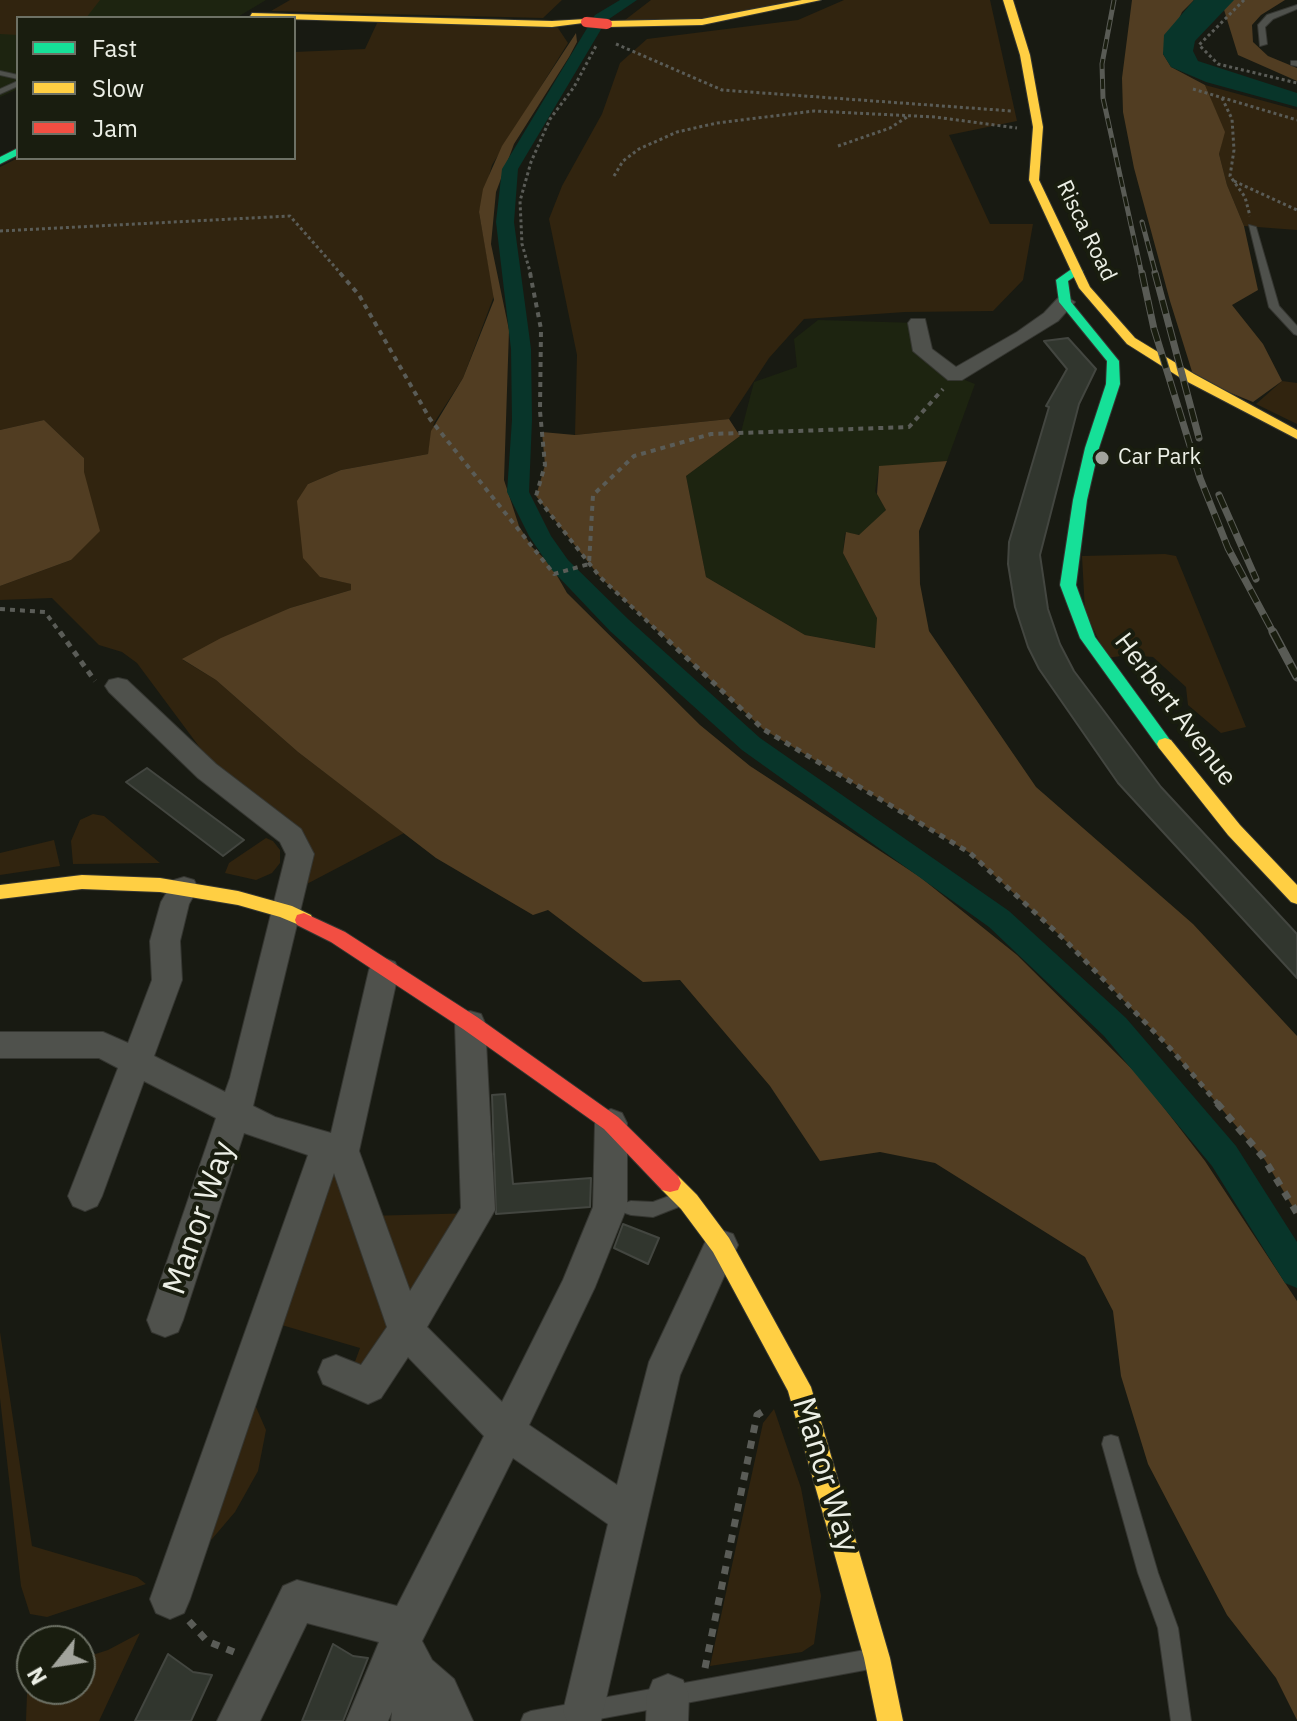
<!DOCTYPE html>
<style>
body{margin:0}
#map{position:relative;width:1297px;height:1721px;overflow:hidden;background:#181a12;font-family:"IBM Plex Sans",sans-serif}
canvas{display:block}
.legend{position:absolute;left:16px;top:16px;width:280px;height:144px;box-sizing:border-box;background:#191d0f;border:2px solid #6d7165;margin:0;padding:10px 14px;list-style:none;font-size:24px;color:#ecefe6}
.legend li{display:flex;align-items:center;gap:16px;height:40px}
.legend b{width:40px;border:2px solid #6d7165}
.north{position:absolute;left:16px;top:1625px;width:80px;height:80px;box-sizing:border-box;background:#191d0f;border:2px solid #6d7165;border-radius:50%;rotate:240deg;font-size:22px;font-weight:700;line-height:32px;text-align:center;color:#ecefe6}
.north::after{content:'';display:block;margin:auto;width:28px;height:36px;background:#a2a49c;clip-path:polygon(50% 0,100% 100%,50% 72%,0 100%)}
</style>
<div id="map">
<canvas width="1297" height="1721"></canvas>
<ul class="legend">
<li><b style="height:10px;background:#16e098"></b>Fast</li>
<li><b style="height:10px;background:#ffcf43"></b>Slow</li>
<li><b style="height:10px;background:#f24e42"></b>Jam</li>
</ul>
<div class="north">N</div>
</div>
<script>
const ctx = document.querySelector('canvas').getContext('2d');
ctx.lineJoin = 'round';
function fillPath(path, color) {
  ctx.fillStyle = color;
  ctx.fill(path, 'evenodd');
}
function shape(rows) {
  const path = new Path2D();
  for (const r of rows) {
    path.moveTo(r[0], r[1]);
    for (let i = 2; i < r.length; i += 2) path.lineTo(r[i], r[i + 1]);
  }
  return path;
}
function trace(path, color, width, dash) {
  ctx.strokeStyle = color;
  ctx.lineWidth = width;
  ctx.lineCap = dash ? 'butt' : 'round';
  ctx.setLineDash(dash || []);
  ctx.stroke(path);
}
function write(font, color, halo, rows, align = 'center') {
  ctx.font = font + ' "IBM Plex Sans",sans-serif';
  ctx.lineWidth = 8;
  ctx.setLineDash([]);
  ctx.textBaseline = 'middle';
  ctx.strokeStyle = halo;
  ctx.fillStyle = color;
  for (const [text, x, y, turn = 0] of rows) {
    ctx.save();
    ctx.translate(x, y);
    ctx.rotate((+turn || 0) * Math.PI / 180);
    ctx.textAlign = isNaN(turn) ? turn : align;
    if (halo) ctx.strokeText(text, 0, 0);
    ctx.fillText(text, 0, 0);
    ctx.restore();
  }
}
fillPath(shape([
 [0,0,266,0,236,18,18,18,18,89,0,97],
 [818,320,918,323,923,351,955,376,975,384,947,461,879,467,875,491,886,510,862,535,845,533,843,553,877,618,876,648,805,635,706,577,686,476,740,436,754,382,797,367,794,339]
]), '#1d2410');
fillPath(shape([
 [0,0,100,0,86,18,18,18,18,35,0,34],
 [290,0,562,0,543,18,271,11],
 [651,0,817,0,703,22,625,20],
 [844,0,990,0,1017,121,949,135,990,224,1033,224,1023,280,993,311,905,312,804,319,769,358,729,419,575,435,577,355,549,219,562,186,602,114,620,63,647,39,798,20],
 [378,21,558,28,568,43,492,165,479,212,494,296,463,378,434,423,428,454,341,470,308,484,320,577,352,584,351,590,290,608,183,660,216,680,298,752,404,833,303,886,312,859,304,834,215,768,137,663,122,652,99,645,52,598,0,600,0,586,71,560,84,472,84,458,44,420,0,430,0,167,18,158,294,158,294,52,365,49],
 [1205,85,1297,110,1297,230,1244,226,1227,185,1219,154,1224,132],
 [1282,381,1297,383,1297,424,1256,404],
 [1165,554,1176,556,1246,727,1221,733,1188,705,1186,687,1153,657,1128,655,1107,658,1085,611,1082,556],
 [93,814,104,816,160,863,73,864,71,841,80,820],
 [266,838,273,841,280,850,280,863,272,873,256,880,225,873,229,863],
 [54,840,60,866,0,875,0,853],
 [327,1147,367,1216,477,1213,406,1330,349,1378,360,1348,268,1321],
 [0,1332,32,1546,137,1577,146,1584,47,1617,30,1614,21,1586,0,1398],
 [252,1398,266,1430,258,1471,235,1512,212,1539,184,1559],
 [774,1409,801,1488,821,1596,814,1644,802,1652,710,1666,763,1423],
 [140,1633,99,1721,26,1721,27,1694,32,1687,80,1689,80,1659,108,1650]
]), '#31240f');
fillPath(shape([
 [1132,0,1194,0,1182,12,1163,54,1171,67,1205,85,1225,132,1219,154,1227,185,1244,226,1258,290,1232,305,1263,344,1282,381,1253,402,1194,378,1170,301,1134,168,1123,112,1122,78],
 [1221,0,1285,0,1261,15,1252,25,1253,42,1268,56,1297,68,1297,81,1238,55],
 [576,33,577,42,569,57,514,144,496,192,491,244,509,330,504,480,519,526,532,547,551,565,567,593,700,725,750,766,920,877,1017,955,1141,1078,1205,1161,1297,1301,1297,1720,1276,1678,1227,1615,1148,1464,1121,1376,1113,1311,1085,1257,935,1163,880,1152,820,1161,770,1086,680,980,643,982,548,910,533,915,436,858,298,752,216,680,182,659,221,638,290,608,351,590,351,584,320,577,303,558,297,501,308,484,341,470,428,454,431,431,463,378,494,300,479,212,483,189,502,146],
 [729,419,740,436,686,476,706,577,805,635,875,648,877,618,843,553,846,532,859,535,886,510,877,494,879,466,947,461,919,531,920,584,929,631,1036,787,1193,924,1297,1036,1297,1214,1265,1160,1170,1048,1066,941,970,853,763,729,600,577,536,496,545,465,542,432,575,435],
 [44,420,84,458,84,472,100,531,71,560,0,586,0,430]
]), '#513d22');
fillPath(shape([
 [1194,0,1234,0,1195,41,1193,51,1198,61,1297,93,1297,107,1206,82,1171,67,1163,54,1164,35]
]), '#08352a');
fillPath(shape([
 [620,0,637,0,606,21,518,169,514,222,531,349,532,420,529,492,551,536,568,560,628,619,760,738,1009,911,1126,1018,1236,1146,1297,1242,1297,1288,1285,1283,1212,1166,1104,1036,989,927,742,750,610,631,552,570,529,536,507,492,512,420,511,349,496,222,502,169,595,15,620,0]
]), '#08352a');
const building = shape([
 [1068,338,1096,369,1079,404,1040,555,1048,609,1060,644,1074,671,1161,787,1297,934,1297,978,1118,783,1039,669,1028,647,1015,607,1008,564,1009,542,1049,407,1046,406,1067,369,1044,341,1068,338],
 [147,768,244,840,223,856,126,782,147,768],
 [505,1094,513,1184,591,1178,590,1207,496,1214,492,1095,505,1094],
 [623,1224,659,1238,648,1264,614,1248,623,1224],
 [333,1644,353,1656,368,1658,343,1721,302,1721,333,1644],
 [168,1654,193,1672,212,1675,191,1721,135,1721,168,1654]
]);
fillPath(building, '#31362e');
trace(building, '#434640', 2);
const lane = shape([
 [1297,5,1297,9,1273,19,1265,27,1267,44,1260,46,1258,25,1267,15,1297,5],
 [1291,61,1297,61,1297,66,1291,65,1291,61],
 [0,71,18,75,18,79,0,75,0,71],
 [18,81,18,86,0,94,0,89,18,81],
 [1249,225,1256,227,1279,306,1297,326,1297,335,1294,334,1269,307,1249,225],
 [680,1192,686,1194,688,1199,686,1204,653,1217,631,1215,625,1213,623,1208,625,1203,631,1201,653,1202,680,1192],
 [1111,1435,1118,1437,1120,1444,1158,1573,1178,1628,1191,1721,1171,1721,1158,1628,1138,1573,1102,1444,1104,1437,1111,1435],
 [865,1650,872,1653,875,1660,872,1667,865,1670,588,1721,521,1721,524,1714,531,1711,865,1650]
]);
const street = shape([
 [1065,296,1075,302,1058,321,962,380,948,380,913,351,908,323,911,319,925,319,932,349,956,367,1017,332,1044,313,1058,298,1065,296],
 [118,678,127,680,216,764,301,829,314,854,253,1106,275,1117,331,1133,369,970,373,962,384,958,395,962,399,970,359,1151,410,1291,461,1208,455,1023,459,1014,470,1011,481,1014,485,1023,495,1210,427,1327,502,1402,563,1280,593,1207,595,1123,600,1113,611,1109,622,1113,627,1123,627,1207,595,1287,529,1425,617,1485,649,1362,709,1234,721,1230,733,1234,738,1245,680,1375,601,1721,567,1721,563,1711,608,1524,513,1458,422,1641,432,1660,454,1679,473,1721,391,1721,392,1712,388,1721,346,1721,379,1642,307,1623,260,1721,217,1721,283,1586,297,1580,397,1606,484,1436,408,1357,381,1398,368,1404,323,1384,318,1372,323,1360,336,1355,361,1365,387,1327,334,1173,190,1599,184,1613,170,1619,156,1613,150,1599,308,1155,244,1133,183,1320,178,1332,165,1337,152,1332,147,1320,216,1118,144,1081,102,1196,97,1206,85,1211,73,1206,68,1196,118,1068,99,1058,0,1058,0,1032,103,1032,128,1043,152,980,150,941,161,902,174,880,184,877,194,880,198,888,189,904,180,941,182,980,154,1056,225,1092,230,1078,286,854,280,842,198,778,109,692,105,686,109,680,118,678],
 [668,1674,683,1680,689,1695,688,1721,646,1721,647,1695,653,1680,668,1674]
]);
const fast = shape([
 [18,148,18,155,0,164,0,157,18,148],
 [1073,268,1083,271,1068,281,1071,302,1119,361,1120,384,1099,448,1087,500,1076,585,1095,637,1173,744,1165,750,1159,748,1080,638,1060,585,1073,500,1085,448,1106,384,1107,361,1059,302,1056,280,1073,268]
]);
const slow = shape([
 [802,0,821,0,702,25,607,27,602,24,607,21,702,19,802,0],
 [1003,0,1013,0,1030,55,1043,127,1039,180,1090,287,1135,338,1194,374,1297,430,1297,439,1184,380,1127,344,1079,288,1029,180,1033,127,1020,55,1003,0],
 [252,13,552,21,586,19,591,22,552,27,249,18,252,13],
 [1165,738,1171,740,1240,825,1297,885,1297,904,1291,902,1228,835,1159,748,1157,744,1159,740,1165,738],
 [82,875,160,878,238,891,292,906,311,915,313,920,311,925,304,927,280,917,238,905,160,892,82,889,0,899,0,885,82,875],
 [670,1174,678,1176,697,1195,729,1238,811,1387,890,1658,903,1721,877,1721,864,1658,788,1391,713,1252,681,1209,662,1190,659,1183,662,1176,670,1174]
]);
const jam = shape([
 [304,913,345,932,477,1017,618,1117,678,1176,681,1183,678,1190,670,1192,662,1190,604,1129,463,1029,331,942,297,925,295,920,297,915,304,913]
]);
trace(lane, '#353631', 2);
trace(street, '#353631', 2);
trace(fast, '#353631', 2);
trace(slow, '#353631', 2);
trace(jam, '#353631', 2);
trace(shape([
 [1244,0,1199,45,1218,64,1297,83],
 [616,44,722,90,1012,111],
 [1193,89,1297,120],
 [1222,98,1232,119,1234,150,1230,176,1245,197,1250,216],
 [838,146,890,128,907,117],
 [614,176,623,161,639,149,677,132,717,123,814,111,935,117,1017,128],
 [1234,181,1297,210],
 [0,231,290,216,342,275],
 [531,275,522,244,520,201,531,162,550,119,574,87,597,44]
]), '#5a5c57', 3, [3, 3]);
trace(shape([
 [340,273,359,295,430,419,554,574,589,564,593,495,634,456,711,434,909,427,943,389],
 [530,273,541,329,540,411,545,465,536,496,600,577,661,634],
 [0,609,45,612,61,634]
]), '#5a5c57', 4, [5, 5]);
trace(shape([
 [60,632,95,681],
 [659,632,763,729,970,853,1066,941,1170,1048,1219,1105]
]), '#5a5c57', 5, [6, 6]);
trace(shape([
 [1217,1103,1263,1157,1297,1213],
 [189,1621,207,1641,239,1654],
 [705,1668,757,1415,767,1409]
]), '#5a5c57', 7, [8, 8]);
fillPath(lane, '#4f514c');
fillPath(street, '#4f514c');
fillPath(fast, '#16e098');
fillPath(slow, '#ffcf43');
fillPath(jam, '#f24e42');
const railFar2 = shape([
 [1114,0,1102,64,1103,98,1142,275],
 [1142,222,1156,275]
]);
const railFar1 = shape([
 [1142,273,1154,329,1200,478,1228,548,1274,634],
 [1155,273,1199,438],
 [1219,495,1256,579]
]);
const rail = shape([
 [1273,632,1297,677]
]);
trace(railFar2, '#595b55', 5);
trace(railFar1, '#595b55', 7);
trace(rail, '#595b55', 9);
trace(railFar2, '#191d0f', 3, [10]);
trace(railFar1, '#191d0f', 5, [14]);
trace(rail, '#191d0f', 6, [18]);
const jamBridge = shape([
 [586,22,607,24]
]);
trace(jamBridge, '#353631', 11, []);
trace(jamBridge, '#f24e42', 10);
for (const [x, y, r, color] of [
 [1102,458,8,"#a2a49c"]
]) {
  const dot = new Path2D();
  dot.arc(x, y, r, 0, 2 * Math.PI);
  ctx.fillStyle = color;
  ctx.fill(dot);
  trace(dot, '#191d0f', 3);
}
write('22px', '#ecefe6', '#191d0f', [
 ["Risca Road",1086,231,64]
]);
write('22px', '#ecefe6', '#191d0f', [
 ["Car Park",1118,458]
], 'left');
write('26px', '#ecefe6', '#191d0f', [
 ["Herbert Avenue",1175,710,53]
]);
write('32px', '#ecefe6', '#191d0f', [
 ["Manor Way",200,1218,-71],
 ["Manor Way",825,1475,73]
]);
</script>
